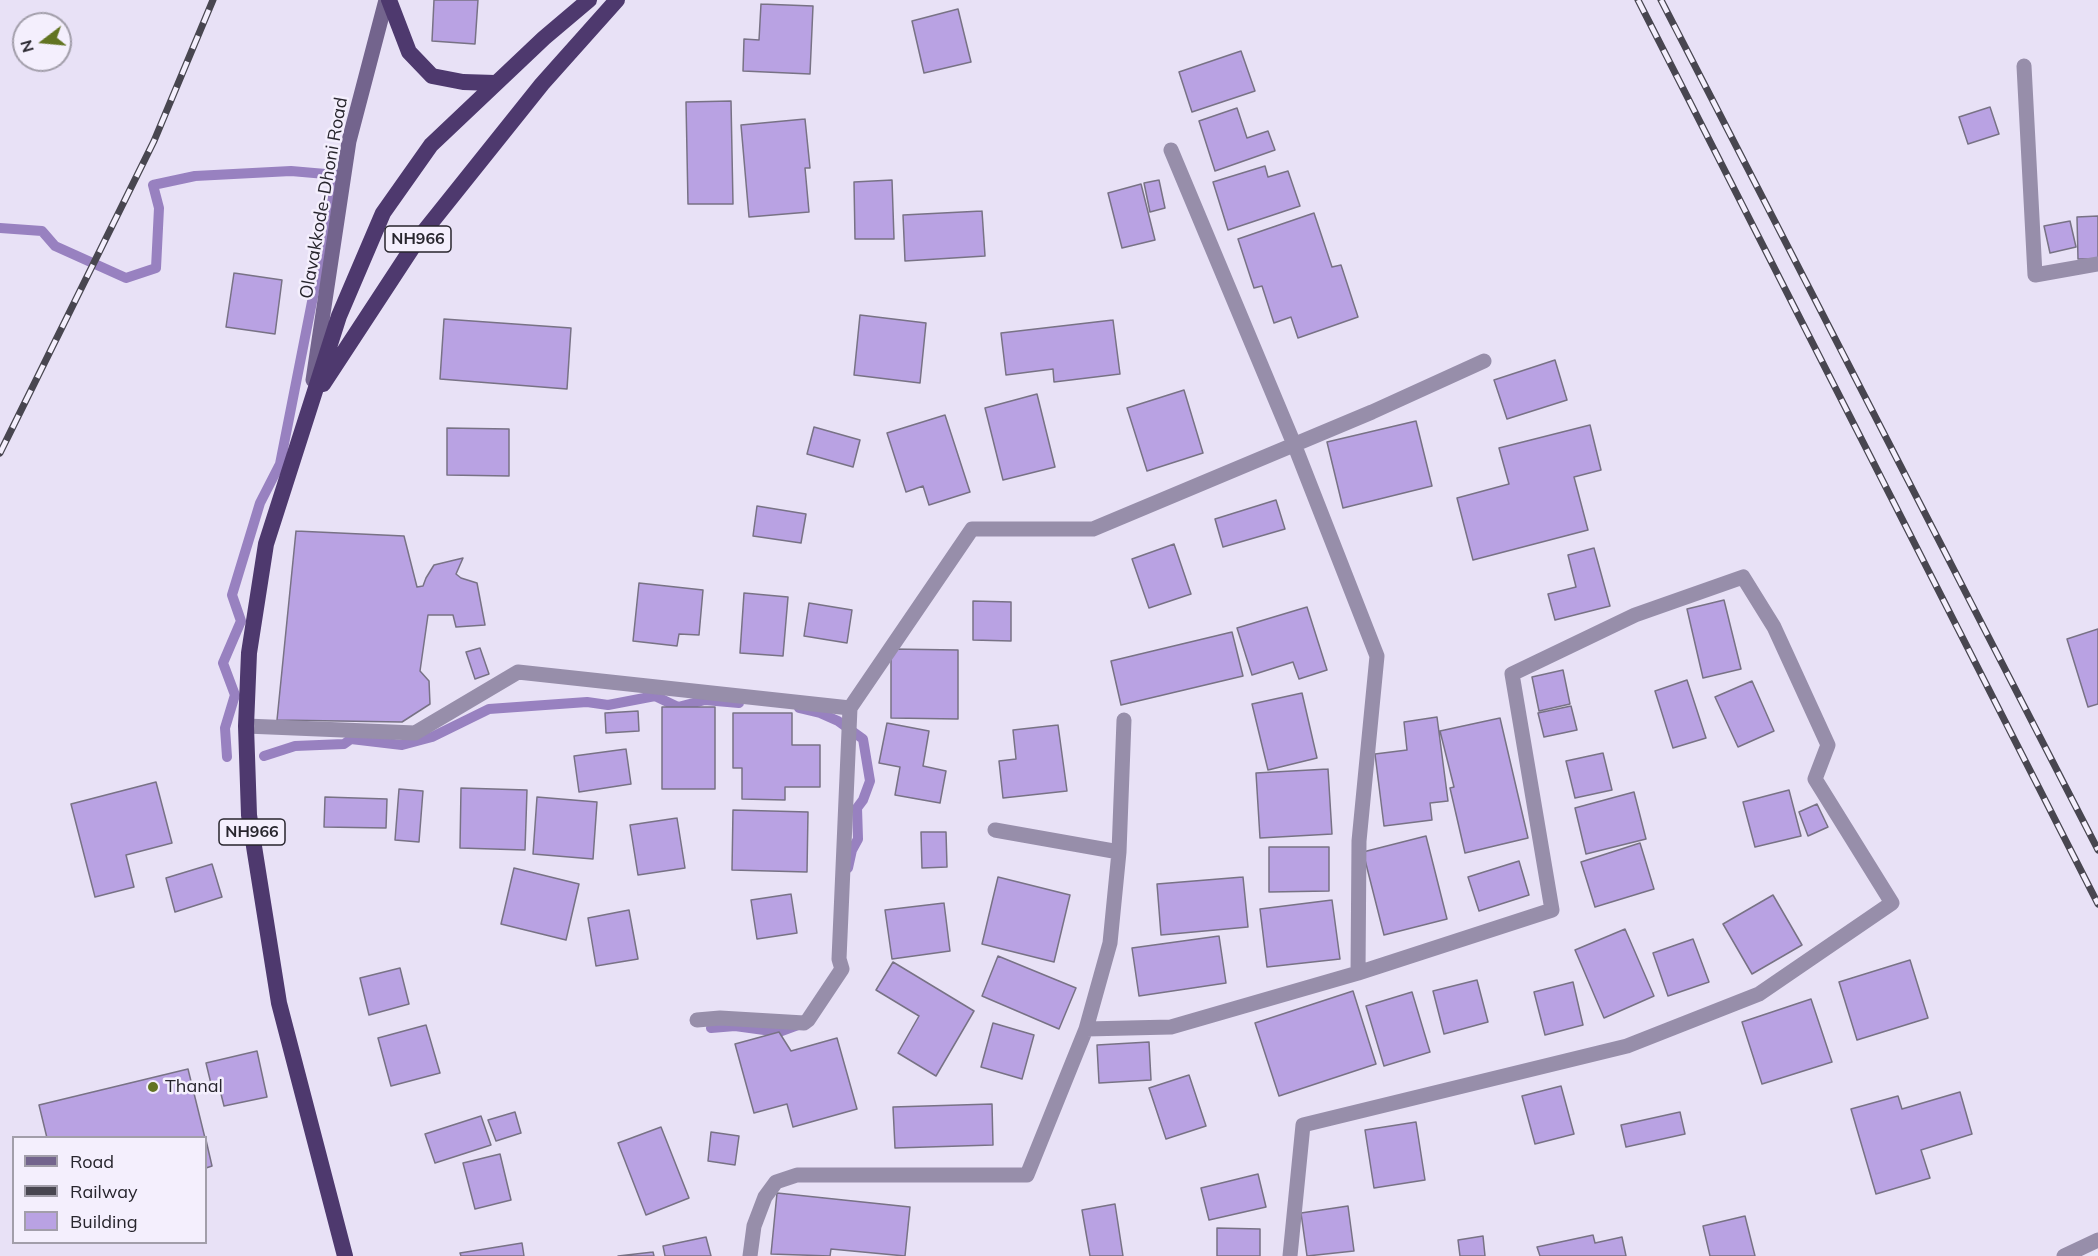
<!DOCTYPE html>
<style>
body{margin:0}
#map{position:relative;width:2098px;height:1256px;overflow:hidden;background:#e8e1f6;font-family:Mulish,sans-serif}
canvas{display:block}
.legend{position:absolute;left:12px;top:1136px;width:195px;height:108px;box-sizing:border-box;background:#f4effd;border:2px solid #a29eaa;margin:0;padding:8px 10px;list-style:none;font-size:18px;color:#27252d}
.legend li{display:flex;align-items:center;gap:12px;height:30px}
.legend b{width:30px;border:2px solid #a29eaa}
.north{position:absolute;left:12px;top:12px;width:60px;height:60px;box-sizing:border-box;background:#f4effd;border:2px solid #a29eaa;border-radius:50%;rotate:254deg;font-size:16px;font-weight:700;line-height:24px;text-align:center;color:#27252d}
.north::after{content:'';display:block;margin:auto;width:21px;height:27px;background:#627422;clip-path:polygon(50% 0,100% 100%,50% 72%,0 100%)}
</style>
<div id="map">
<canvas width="2098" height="1256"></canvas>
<ul class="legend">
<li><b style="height:8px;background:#73648d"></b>Road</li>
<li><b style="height:8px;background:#484650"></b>Railway</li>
<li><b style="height:16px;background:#b9a2e3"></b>Building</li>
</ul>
<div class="north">N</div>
</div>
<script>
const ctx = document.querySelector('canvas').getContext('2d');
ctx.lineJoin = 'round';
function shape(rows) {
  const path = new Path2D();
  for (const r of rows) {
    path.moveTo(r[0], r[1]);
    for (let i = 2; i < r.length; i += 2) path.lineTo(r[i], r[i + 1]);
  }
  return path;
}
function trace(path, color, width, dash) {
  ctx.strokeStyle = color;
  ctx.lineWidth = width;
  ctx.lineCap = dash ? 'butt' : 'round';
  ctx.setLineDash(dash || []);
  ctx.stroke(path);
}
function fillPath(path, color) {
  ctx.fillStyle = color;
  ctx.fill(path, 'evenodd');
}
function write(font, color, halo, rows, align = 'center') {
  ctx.font = font + ' Mulish,sans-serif';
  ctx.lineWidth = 5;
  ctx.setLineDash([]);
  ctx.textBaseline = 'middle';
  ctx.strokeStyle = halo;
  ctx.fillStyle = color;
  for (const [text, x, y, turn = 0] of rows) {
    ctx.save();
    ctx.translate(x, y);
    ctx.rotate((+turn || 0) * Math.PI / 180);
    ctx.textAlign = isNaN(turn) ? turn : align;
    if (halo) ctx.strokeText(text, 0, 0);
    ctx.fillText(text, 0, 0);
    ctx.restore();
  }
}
trace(shape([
 [0,228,42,231,55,246,126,278,156,268,159,208,153,185,195,176,291,171,337,175,280,464,260,503,232,595,241,621,223,663,235,695,225,728,227,757],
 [799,708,820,713,838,721,863,739,870,781,863,800,857,808,858,839,852,850,848,868],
 [264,756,295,746,344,744,351,739,402,745,432,737,489,709,587,702,608,705,655,696,678,707,705,700,739,703],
 [711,1028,735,1026,779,1032,798,1025]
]), '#9881c0', 10);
const building = shape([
 [434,0,478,0,475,44,432,41,434,0],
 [761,4,813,6,810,74,743,71,744,39,759,40,761,4],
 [958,9,971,62,924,73,912,21,958,9],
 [1241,51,1255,91,1192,112,1179,72,1241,51],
 [731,101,733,204,688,204,686,102,731,101],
 [1990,107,1999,134,1968,144,1959,117,1990,107],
 [1237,108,1247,138,1268,131,1275,150,1215,171,1199,121,1237,108],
 [805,119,810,168,805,168,809,212,749,217,741,125,805,119],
 [1265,166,1268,177,1288,171,1300,206,1228,230,1213,182,1265,166],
 [892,180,894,239,855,239,854,182,892,180],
 [1159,180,1165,208,1150,212,1144,183,1159,180],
 [1141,184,1155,240,1122,248,1108,193,1141,184],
 [982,211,985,256,905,261,903,215,982,211],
 [1314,213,1332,267,1341,265,1358,317,1298,338,1291,317,1274,323,1262,286,1254,288,1238,239,1314,213],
 [2098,216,2098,259,2078,259,2077,217,2098,216],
 [2070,221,2076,247,2050,253,2044,226,2070,221],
 [234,273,282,280,275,334,226,327,234,273],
 [860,315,926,323,920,383,854,375,860,315],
 [444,319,571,328,567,389,440,379,444,319],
 [1113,320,1120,374,1054,382,1053,369,1006,375,1001,333,1113,320],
 [1555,360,1567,400,1507,419,1494,380,1555,360],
 [1184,390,1203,453,1147,471,1127,408,1184,390],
 [1037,394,1055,467,1003,480,985,408,1037,394],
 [945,415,970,492,929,505,923,486,906,492,887,433,945,415],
 [1416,421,1432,486,1343,508,1327,442,1416,421],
 [1590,425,1601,470,1574,477,1588,530,1473,560,1457,498,1509,484,1499,448,1590,425],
 [814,427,860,440,853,467,807,454,814,427],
 [447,428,509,429,509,476,447,475,447,428],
 [1276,500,1285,529,1223,547,1215,519,1276,500],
 [757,506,806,514,801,543,753,536,757,506],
 [296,531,404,536,417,587,423,586,426,578,434,565,463,558,456,574,461,578,477,583,485,625,456,627,453,615,428,615,420,671,429,681,430,704,402,722,277,720,296,531],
 [1174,544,1191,594,1149,608,1132,559,1174,544],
 [1594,548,1610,606,1555,620,1548,594,1576,587,1568,555,1594,548],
 [639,583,703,590,699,635,679,634,677,646,633,641,639,583],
 [744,593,788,597,783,656,740,653,744,593],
 [1724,600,1741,669,1703,678,1687,609,1724,600],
 [973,601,1011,602,1011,641,973,640,973,601],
 [809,603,852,610,847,643,804,636,809,603],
 [1307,607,1327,670,1299,679,1293,662,1252,675,1237,628,1307,607],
 [2098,629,2098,704,2088,707,2067,639,2098,629],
 [1232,632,1243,676,1121,705,1111,661,1232,632],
 [480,648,489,674,475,679,466,652,480,648],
 [891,649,958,650,958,719,891,718,891,649],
 [1563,670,1570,704,1539,711,1532,677,1563,670],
 [1687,680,1706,738,1673,748,1655,691,1687,680],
 [1752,681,1774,731,1738,747,1715,697,1752,681],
 [1302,693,1317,758,1268,770,1252,704,1302,693],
 [1571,706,1577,730,1544,737,1538,713,1571,706],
 [662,707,715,707,715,789,662,789,662,707],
 [638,711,639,731,606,733,605,713,638,711],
 [733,713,792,713,792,745,820,745,820,787,785,787,785,800,742,799,742,768,733,768,733,713],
 [1437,717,1448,801,1430,803,1432,820,1384,826,1375,754,1407,750,1404,722,1437,717],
 [1500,718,1528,838,1465,853,1450,788,1454,787,1440,731,1500,718],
 [887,723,929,731,923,766,946,771,940,803,895,795,900,767,879,763,887,723],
 [1058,725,1067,791,1003,798,999,761,1016,759,1013,730,1058,725],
 [626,749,631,784,579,792,574,756,626,749],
 [1603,753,1612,790,1575,798,1566,761,1603,753],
 [1328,769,1332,834,1260,838,1256,773,1328,769],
 [156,782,172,843,126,855,134,887,95,897,71,804,156,782],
 [461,788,527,790,525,850,460,848,461,788],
 [399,789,423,791,419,842,395,840,399,789],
 [1789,790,1801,836,1755,847,1743,802,1789,790],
 [1634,792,1646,839,1586,854,1575,808,1634,792],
 [325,797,387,799,386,828,324,827,325,797],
 [537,797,597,802,593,859,533,854,537,797],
 [1817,804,1828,827,1808,836,1799,812,1817,804],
 [733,810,808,812,807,872,732,870,733,810],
 [677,818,685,868,638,875,630,825,677,818],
 [921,832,946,832,947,867,922,868,921,832],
 [1426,836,1447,919,1384,935,1363,852,1426,836],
 [1640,843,1654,889,1595,907,1581,862,1640,843],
 [1269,847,1329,847,1329,891,1269,892,1269,847],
 [1519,861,1529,895,1479,911,1468,877,1519,861],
 [212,864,222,897,175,912,166,878,212,864],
 [514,868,579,884,566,940,501,924,514,868],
 [998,877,1070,895,1054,962,982,944,998,877],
 [1243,877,1248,927,1161,935,1157,884,1243,877],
 [791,894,797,933,757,939,751,900,791,894],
 [1773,895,1802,945,1752,974,1723,924,1773,895],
 [1332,900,1340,959,1267,967,1260,909,1332,900],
 [944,903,950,951,892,959,885,910,944,903],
 [629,910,638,959,596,966,588,918,629,910],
 [1625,929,1654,996,1604,1018,1575,950,1625,929],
 [1219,936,1226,983,1139,996,1132,948,1219,936],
 [1693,939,1709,982,1668,996,1653,953,1693,939],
 [998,956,1076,988,1059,1029,982,996,998,956],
 [1910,960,1928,1018,1857,1040,1839,982,1910,960],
 [893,962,974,1011,936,1076,898,1053,919,1016,876,990,893,962],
 [400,968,409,1004,369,1015,360,978,400,968],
 [1477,980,1488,1022,1444,1034,1433,991,1477,980],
 [1573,982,1583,1025,1545,1035,1534,992,1573,982],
 [1353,991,1376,1064,1279,1096,1255,1023,1353,991],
 [1412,992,1430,1052,1384,1066,1366,1006,1412,992],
 [1811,999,1832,1062,1762,1084,1742,1022,1811,999],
 [993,1023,1034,1035,1022,1079,981,1067,993,1023],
 [426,1025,440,1073,391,1086,378,1038,426,1025],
 [779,1032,791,1051,837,1038,857,1109,793,1127,787,1104,754,1113,735,1044,779,1032],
 [1149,1042,1151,1080,1099,1083,1097,1045,1149,1042],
 [257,1051,267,1097,224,1106,220,1090,213,1092,206,1063,257,1051],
 [188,1069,205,1138,47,1138,39,1105,188,1069],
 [1189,1075,1206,1126,1166,1139,1149,1088,1189,1075],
 [1561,1086,1574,1134,1535,1144,1522,1096,1561,1086],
 [1960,1092,1972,1134,1921,1150,1930,1178,1876,1194,1851,1109,1898,1096,1902,1109,1960,1092],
 [992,1104,993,1145,895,1148,893,1107,992,1104],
 [515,1112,521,1133,496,1141,488,1120,515,1112],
 [1680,1112,1685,1134,1626,1147,1621,1125,1680,1112],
 [481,1116,491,1145,435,1163,425,1134,481,1116],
 [1416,1122,1425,1180,1374,1188,1365,1130,1416,1122],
 [661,1127,689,1198,646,1215,618,1143,661,1127],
 [711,1132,739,1136,735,1165,708,1161,711,1132],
 [206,1140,212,1166,206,1168,206,1140],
 [500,1154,511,1200,475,1209,463,1163,500,1154],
 [1258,1174,1266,1207,1209,1220,1201,1188,1258,1174],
 [777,1193,910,1207,905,1256,831,1249,830,1256,771,1254,777,1193],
 [1115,1204,1123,1256,1090,1256,1082,1210,1115,1204],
 [1348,1206,1354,1251,1307,1256,1301,1213,1348,1206],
 [1745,1216,1755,1256,1710,1256,1703,1226,1745,1216],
 [1217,1228,1260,1229,1260,1256,1217,1256,1217,1228],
 [1593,1235,1595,1243,1622,1237,1626,1256,1540,1256,1537,1247,1593,1235],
 [1483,1236,1485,1256,1460,1256,1458,1240,1483,1236],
 [706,1237,711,1256,665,1256,663,1246,706,1237],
 [522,1243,524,1256,461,1256,460,1253,522,1243],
 [653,1252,654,1256,618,1256,653,1252]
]);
fillPath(building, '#b9a2e3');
trace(building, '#787285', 1.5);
trace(shape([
 [2024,66,2035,275,2098,264],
 [246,726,415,733,518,672,850,708,972,529,1093,529,1372,412,1484,361],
 [995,830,1119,852],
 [697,1020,720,1018,804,1023,808,1020,842,969,839,959,850,708],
 [1086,1029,1110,943,1119,852,1124,720],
 [750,1256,754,1226,765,1197,776,1182,797,1175,1027,1175,1086,1029,1171,1027,1358,973,1359,841,1377,656,1294,444,1171,150],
 [1290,1256,1303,1125,1627,1046,1759,994,1892,903,1815,779,1828,745,1774,627,1743,577,1635,615,1512,674,1552,910,1358,973],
 [2064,1256,2098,1240]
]), '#978eaa', 15);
trace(shape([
 [313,380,349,141,386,0]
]), '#73648d', 15);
trace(shape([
 [389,0,409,52,432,76,463,82,495,83],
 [323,384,418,239,542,84,617,0],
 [345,1256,279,1003,249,815,246,726,249,653,266,544,339,316,383,213,431,145,544,38,589,0]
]), '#4e396e', 16);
const rail = shape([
 [1638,0,2098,904],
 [1661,0,2098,850],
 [0,453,154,141,213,0]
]);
trace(rail, '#484650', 7);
trace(rail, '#f4effd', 4.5, [14]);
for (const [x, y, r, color] of [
 [153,1087,6,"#627422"]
]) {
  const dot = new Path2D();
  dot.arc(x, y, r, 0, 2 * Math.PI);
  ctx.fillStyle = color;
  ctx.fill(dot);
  trace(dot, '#f4effd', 2);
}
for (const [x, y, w] of [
 [418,239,66],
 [252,832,66]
]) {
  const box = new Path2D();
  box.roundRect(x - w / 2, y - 13, w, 26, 4.5);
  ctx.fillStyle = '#f4effd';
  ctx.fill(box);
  trace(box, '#27252d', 1.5);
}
write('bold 16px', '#27252d', null, [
 ["NH966",418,239],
 ["NH966",252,832]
]);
write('18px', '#27252d', '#f4effd', [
 ["Olavakkode-Dhoni Road",324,198,-80]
]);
write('18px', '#27252d', '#f4effd', [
 ["Thanal",165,1087]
], 'left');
</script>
